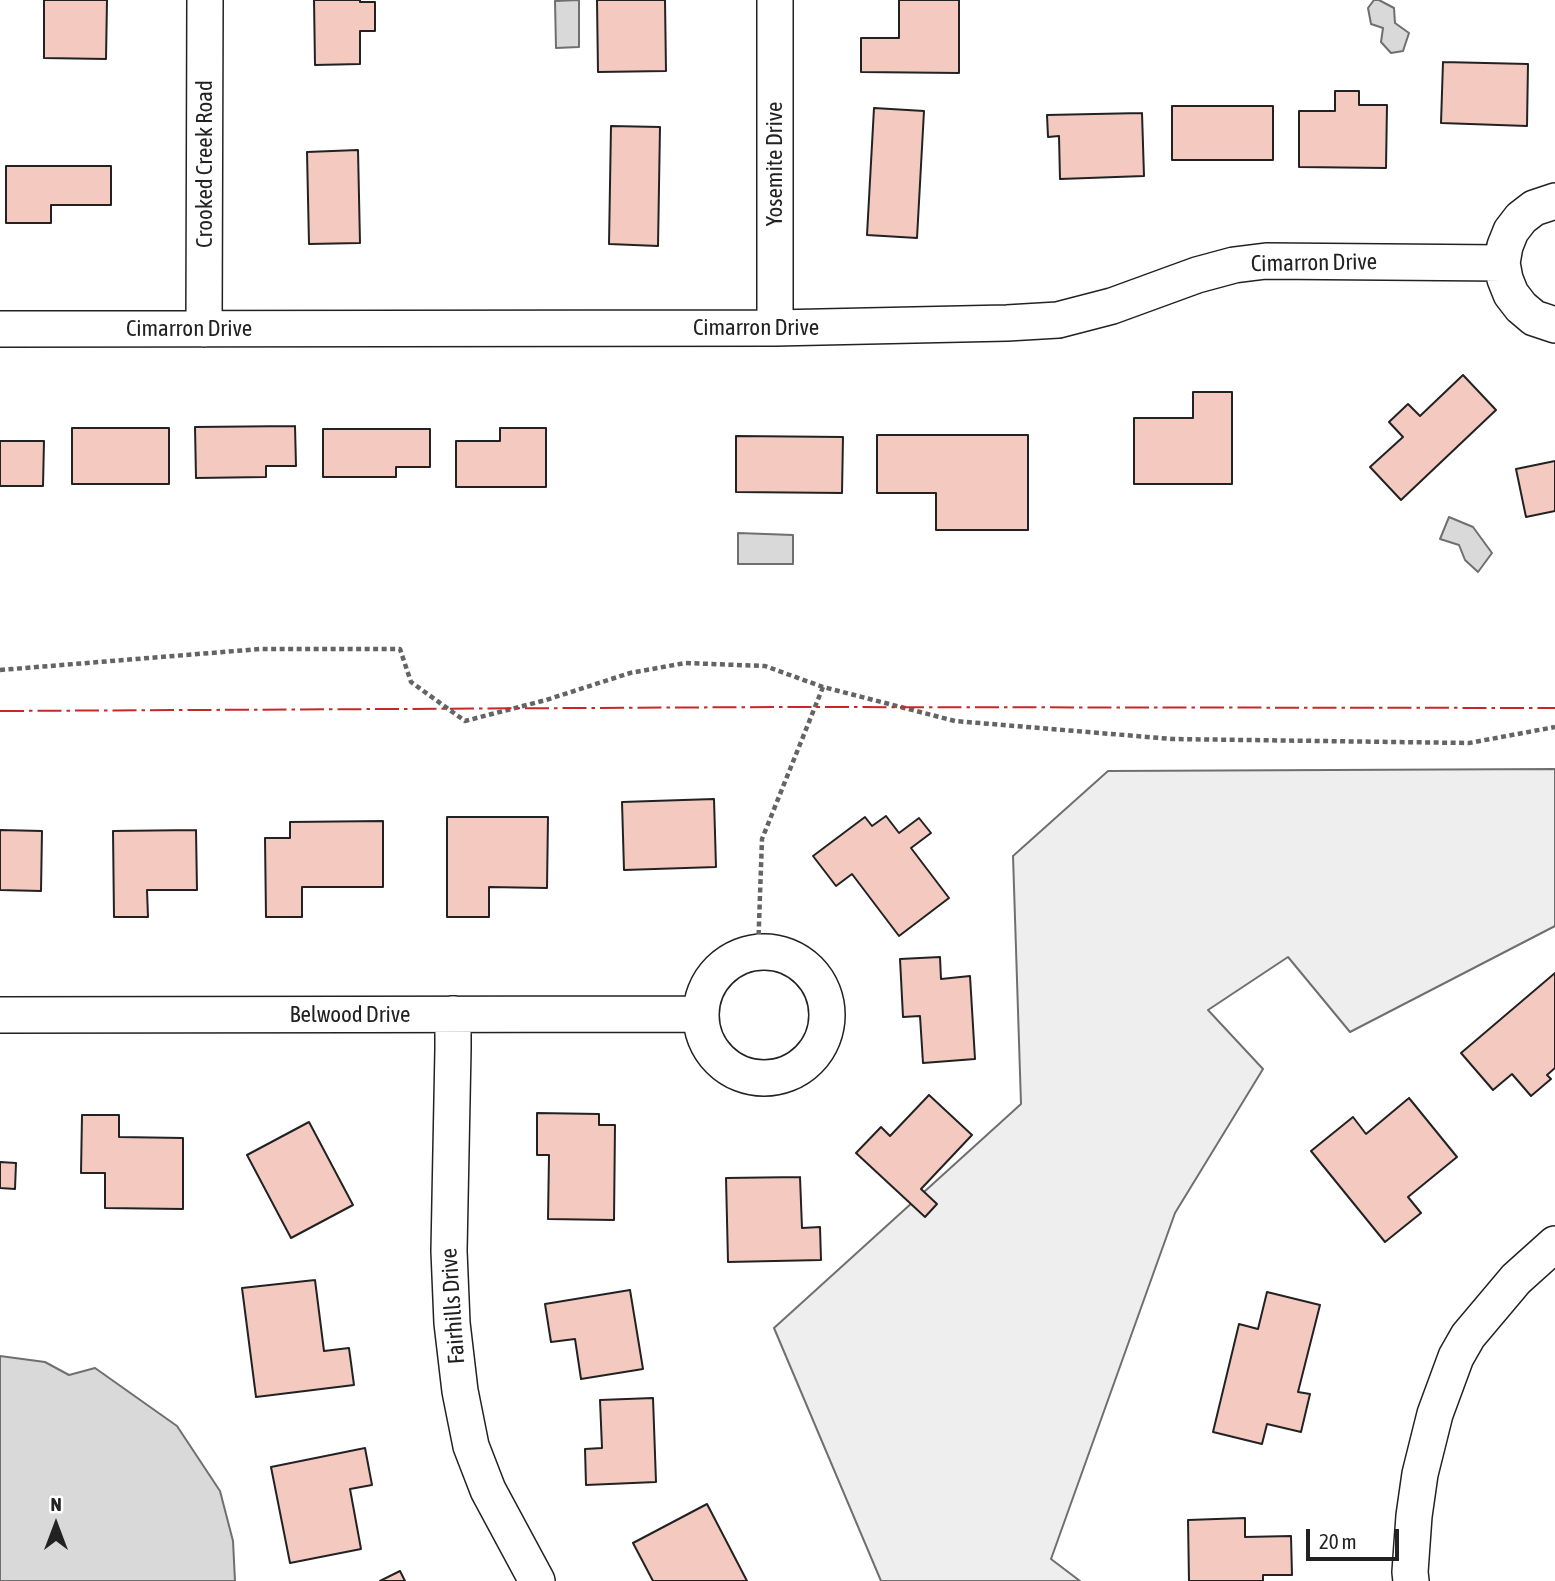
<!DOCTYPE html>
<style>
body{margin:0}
#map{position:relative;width:1555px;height:1581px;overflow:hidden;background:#fff;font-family:"Asap Condensed",sans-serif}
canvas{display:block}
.north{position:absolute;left:21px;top:1490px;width:70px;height:70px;-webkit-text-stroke:5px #fff;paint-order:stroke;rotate:0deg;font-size:19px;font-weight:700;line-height:28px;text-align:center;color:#222}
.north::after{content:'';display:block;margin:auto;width:24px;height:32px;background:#222;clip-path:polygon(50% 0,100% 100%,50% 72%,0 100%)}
.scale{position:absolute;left:1306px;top:1529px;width:93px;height:32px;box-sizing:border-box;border:4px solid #222;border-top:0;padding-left:9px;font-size:21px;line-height:24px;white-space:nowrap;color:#222;-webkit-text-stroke:5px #fff;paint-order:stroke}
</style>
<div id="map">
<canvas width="1555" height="1581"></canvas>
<div class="north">N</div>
<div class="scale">20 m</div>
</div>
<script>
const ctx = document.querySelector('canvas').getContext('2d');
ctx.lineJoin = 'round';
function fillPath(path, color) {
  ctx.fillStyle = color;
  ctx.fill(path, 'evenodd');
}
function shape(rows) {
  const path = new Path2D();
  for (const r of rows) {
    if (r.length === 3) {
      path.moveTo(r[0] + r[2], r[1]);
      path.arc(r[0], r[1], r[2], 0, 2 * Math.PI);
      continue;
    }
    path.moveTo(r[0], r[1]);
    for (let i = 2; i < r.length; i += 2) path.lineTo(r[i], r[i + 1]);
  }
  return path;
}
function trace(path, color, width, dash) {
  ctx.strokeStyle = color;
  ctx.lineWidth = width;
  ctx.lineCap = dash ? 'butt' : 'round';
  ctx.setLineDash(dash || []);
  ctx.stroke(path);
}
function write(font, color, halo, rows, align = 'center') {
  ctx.font = font + ' "Asap Condensed",sans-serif';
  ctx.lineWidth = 5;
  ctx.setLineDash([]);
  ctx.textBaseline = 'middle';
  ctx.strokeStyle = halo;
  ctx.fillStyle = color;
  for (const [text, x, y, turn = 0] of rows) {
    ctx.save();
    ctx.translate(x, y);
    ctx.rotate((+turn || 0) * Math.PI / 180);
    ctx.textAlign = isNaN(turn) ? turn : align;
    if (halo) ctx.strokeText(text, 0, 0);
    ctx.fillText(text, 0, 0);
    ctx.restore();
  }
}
const green = shape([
 [1555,769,1555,926,1350,1032,1288,957,1208,1010,1263,1069,1175,1213,1051,1559,1080,1581,881,1581,774,1328,1021,1104,1013,856,1108,771,1555,769]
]);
fillPath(green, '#eee');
trace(green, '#6f6f6f', 2);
const water = shape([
 [579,0,579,47,556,48,555,1,579,0],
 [1374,0,1379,0,1394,8,1395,23,1409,33,1403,51,1391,53,1381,42,1383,28,1371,24,1368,8,1374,0],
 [1449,517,1473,527,1492,553,1478,572,1465,560,1459,545,1440,539,1449,517],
 [738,533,793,535,793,564,738,564,738,533],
 [0,1356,45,1362,69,1375,95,1368,177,1426,220,1491,233,1541,235,1581,0,1581,0,1356]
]);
fillPath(water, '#d9d9d9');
trace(water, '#6f6f6f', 2);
const building = shape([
 [44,0,107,0,106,59,44,58,44,0],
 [314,0,360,0,360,2,375,2,375,31,360,31,360,64,315,65,314,0],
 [597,0,665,0,666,71,598,72,597,0],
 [899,0,959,0,959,73,861,72,861,38,899,38,899,0],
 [1443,62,1528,64,1527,126,1441,123,1443,62],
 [1335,91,1359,91,1359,105,1387,105,1386,168,1299,167,1299,111,1335,111,1335,91],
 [1172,106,1273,106,1273,160,1172,160,1172,106],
 [874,108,924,111,917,238,867,235,874,108],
 [1142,113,1144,176,1060,179,1059,136,1048,137,1047,115,1142,113],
 [611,126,660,127,658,246,609,244,611,126],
 [358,150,360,243,309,244,307,152,358,150],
 [6,166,111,166,111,205,51,205,51,223,6,223,6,166],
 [1463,375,1496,410,1401,500,1370,467,1403,437,1389,422,1408,404,1420,416,1463,375],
 [1193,392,1232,392,1232,484,1134,484,1134,418,1193,418,1193,392],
 [295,426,296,466,266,466,266,477,196,478,195,427,295,426],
 [72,428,169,428,169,484,72,484,72,428],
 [500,428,546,428,546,487,456,487,456,441,500,441,500,428],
 [323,429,430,429,430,467,396,467,396,477,323,477,323,429],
 [877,435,1028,435,1028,530,936,530,936,493,877,493,877,435],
 [736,436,843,437,842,493,736,492,736,436],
 [0,441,44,441,43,486,0,486,0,441],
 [1555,461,1555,511,1526,517,1516,469,1555,461],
 [714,799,716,867,624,870,622,802,714,799],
 [886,816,899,833,919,818,931,833,911,848,949,898,899,936,852,874,836,886,813,856,865,817,872,826,886,816],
 [447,817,548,817,547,888,489,887,489,917,447,917,447,817],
 [383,821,383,887,302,887,302,917,266,917,265,838,290,838,290,822,383,821],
 [0,830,42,831,41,891,0,890,0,830],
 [196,830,197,890,147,890,148,917,114,917,113,831,196,830],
 [940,957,941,979,970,976,975,1059,923,1063,920,1016,903,1017,900,959,940,957],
 [1555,973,1555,1068,1547,1075,1551,1079,1531,1096,1512,1074,1493,1090,1461,1053,1555,973],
 [929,1095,972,1135,921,1189,937,1204,925,1217,856,1153,881,1127,890,1136,929,1095],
 [1409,1098,1457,1157,1408,1197,1421,1213,1385,1242,1311,1151,1353,1117,1366,1134,1409,1098],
 [537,1113,599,1114,599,1125,615,1125,614,1220,548,1219,549,1155,537,1155,537,1113],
 [82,1115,119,1115,119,1137,183,1138,183,1209,105,1208,105,1173,81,1173,82,1115],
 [309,1122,353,1205,291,1238,247,1155,309,1122],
 [0,1162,16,1163,15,1189,0,1188,0,1162],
 [800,1177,802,1228,820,1227,821,1260,728,1262,726,1178,800,1177],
 [315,1280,324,1351,349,1348,354,1385,256,1397,242,1288,315,1280],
 [630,1290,643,1369,581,1379,575,1339,551,1342,545,1304,630,1290],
 [1267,1292,1320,1305,1298,1392,1310,1394,1301,1432,1267,1424,1262,1444,1213,1432,1239,1324,1258,1329,1267,1292],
 [653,1398,656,1482,586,1485,585,1449,602,1448,600,1400,653,1398],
 [365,1448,372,1485,350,1489,361,1549,290,1563,271,1467,365,1448],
 [707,1504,747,1581,653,1581,633,1543,707,1504],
 [1245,1518,1245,1537,1291,1536,1292,1575,1263,1575,1263,1581,1189,1581,1188,1520,1245,1518],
 [400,1571,405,1581,380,1581,400,1571]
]);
fillPath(building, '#f3c9c0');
trace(building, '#222', 2);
const minor = shape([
 [1555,201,1534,208,1521,218,1511,231,1505,246,1502,263,1505,279,1511,294,1521,307,1534,318,1555,325],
 [775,328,775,0],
 [0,329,775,328,1007,323,1058,320,1112,306,1197,275,1234,265,1266,261,1502,263],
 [204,329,205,0],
 [764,1015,63],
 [453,1014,453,1049,449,1251,452,1323,460,1391,471,1446,488,1490,537,1581],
 [0,1015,700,1014],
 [1411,1581,1410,1572,1414,1516,1420,1474,1435,1414,1456,1357,1468,1336,1516,1279,1555,1244]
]);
trace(minor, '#222', 38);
trace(shape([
 [0,670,260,649,400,649,411,682,465,721,546,700,630,673,685,663,765,666,823,687,955,721,1172,739,1469,743,1555,727],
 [758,952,762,839,823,687]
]), '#646464', 4.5, [5, 3.5]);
trace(minor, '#fff', 35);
trace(shape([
 [0,711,777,707,1555,708]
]), '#c62828', 2, [24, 5, 3.5, 5]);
write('23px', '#222', '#fff', [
 ["Crooked Creek Road",205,164,-90],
 ["Yosemite Drive",775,164,-90],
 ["Cimarron Drive",1314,263,-1],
 ["Cimarron Drive",756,328],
 ["Cimarron Drive",189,329],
 ["Belwood Drive",350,1015],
 ["Fairhills Drive",453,1306,-94]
]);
</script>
